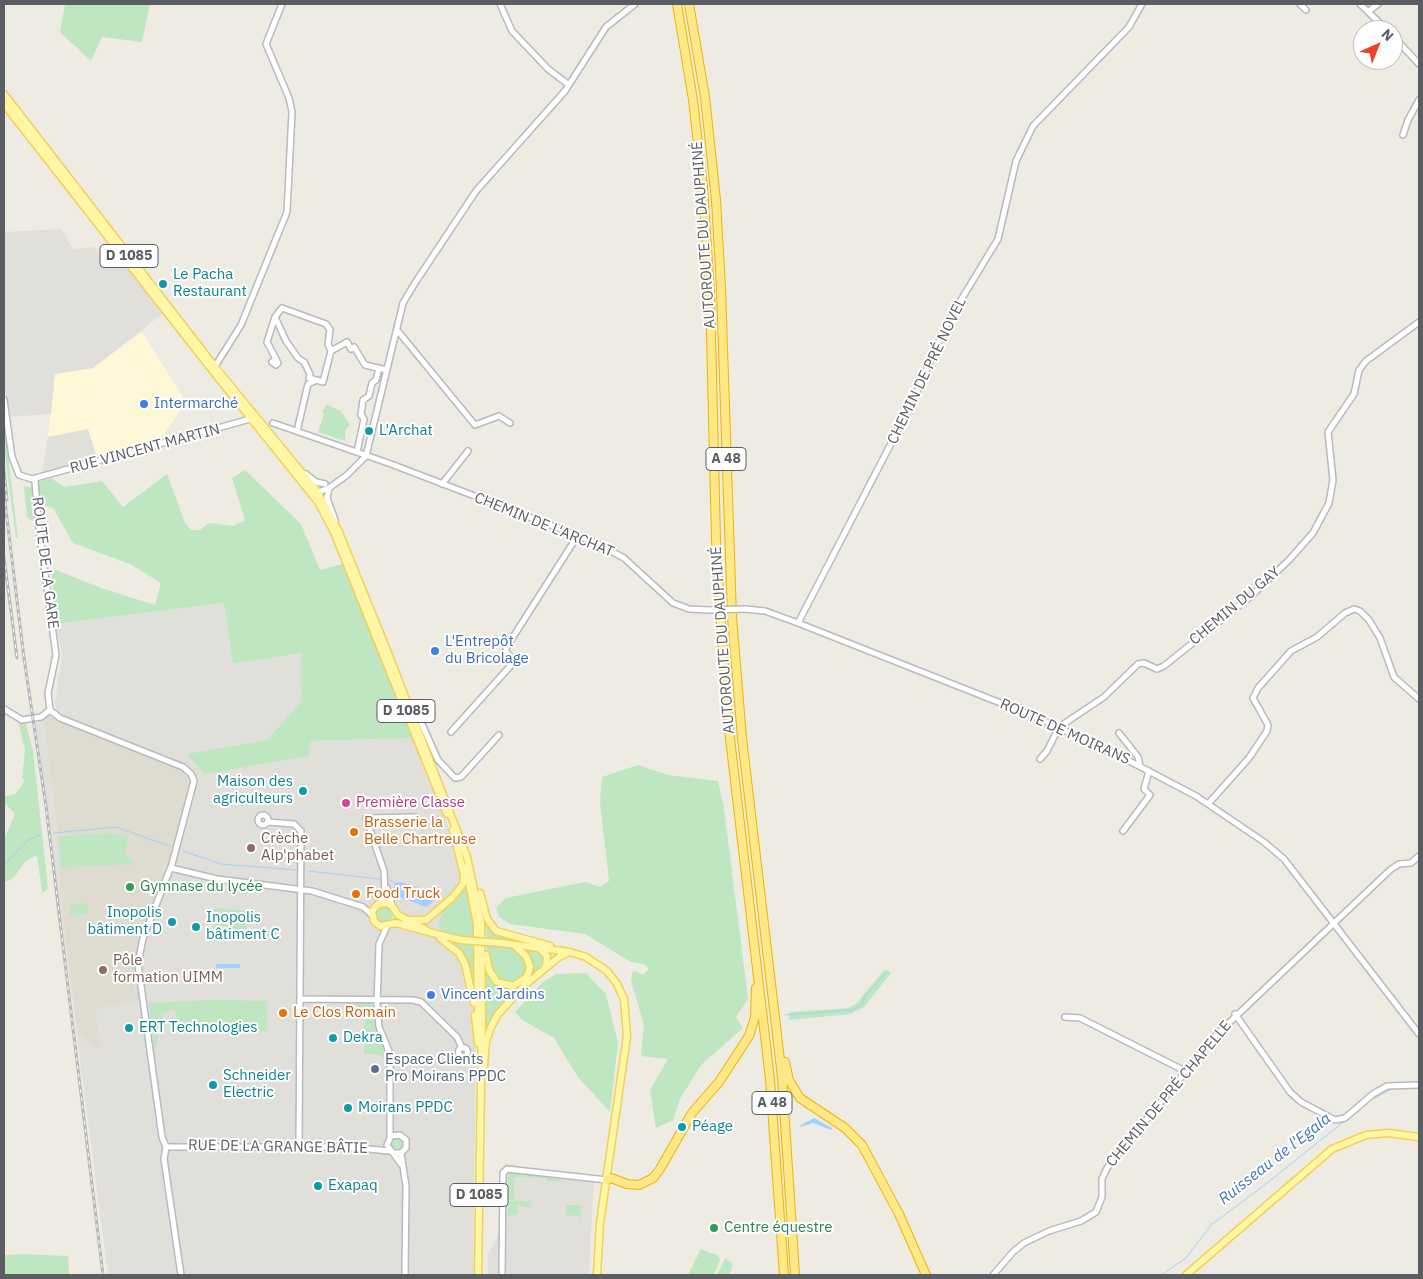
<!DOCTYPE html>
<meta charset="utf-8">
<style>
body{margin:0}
#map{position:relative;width:1423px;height:1279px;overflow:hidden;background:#eeece2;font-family:"IBM Plex Sans",sans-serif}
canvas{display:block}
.frame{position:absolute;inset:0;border:5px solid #5a5e63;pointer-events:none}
.north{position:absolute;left:1353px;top:20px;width:50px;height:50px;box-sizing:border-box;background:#fff;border:1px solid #bdbfc1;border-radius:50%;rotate:44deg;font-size:14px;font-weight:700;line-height:20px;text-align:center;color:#5a5e63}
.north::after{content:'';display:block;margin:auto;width:18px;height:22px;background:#ed4429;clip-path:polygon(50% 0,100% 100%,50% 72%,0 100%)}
</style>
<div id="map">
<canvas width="1423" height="1279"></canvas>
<div class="frame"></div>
<div class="north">N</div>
</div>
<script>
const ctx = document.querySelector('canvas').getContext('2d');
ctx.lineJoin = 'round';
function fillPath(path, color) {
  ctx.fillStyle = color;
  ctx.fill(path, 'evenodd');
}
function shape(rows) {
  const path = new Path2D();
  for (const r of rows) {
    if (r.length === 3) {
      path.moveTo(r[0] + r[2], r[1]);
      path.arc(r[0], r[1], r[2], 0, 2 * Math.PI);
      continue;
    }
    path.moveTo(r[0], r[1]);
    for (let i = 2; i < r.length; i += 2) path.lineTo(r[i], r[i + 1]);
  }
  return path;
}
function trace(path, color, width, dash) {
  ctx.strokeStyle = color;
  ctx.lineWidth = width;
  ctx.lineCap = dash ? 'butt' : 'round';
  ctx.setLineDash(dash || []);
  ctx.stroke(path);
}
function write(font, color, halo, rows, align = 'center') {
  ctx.font = font + ' "IBM Plex Sans",sans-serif';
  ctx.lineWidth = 4;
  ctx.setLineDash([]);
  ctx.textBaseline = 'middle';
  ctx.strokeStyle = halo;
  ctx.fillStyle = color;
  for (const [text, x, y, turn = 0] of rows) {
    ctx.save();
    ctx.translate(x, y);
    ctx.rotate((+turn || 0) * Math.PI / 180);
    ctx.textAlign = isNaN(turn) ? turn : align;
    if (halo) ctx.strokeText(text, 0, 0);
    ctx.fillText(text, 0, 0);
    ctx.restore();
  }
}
fillPath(shape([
 [142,332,186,402,158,443,97,458,88,429,48,437,55,374,93,368]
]), '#fef8d6');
fillPath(shape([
 [61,229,73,249,94,247,104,263,121,256,165,312,93,368,55,374,51,414,8,417,4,382,4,232],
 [88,429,97,458,42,474,48,437],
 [224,603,233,664,301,653,303,701,267,740,187,754,310,741,412,738,464,864,474,917,477,978,473,1275,108,1275,36,724,56,709,55,701,62,655,56,624],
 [505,1164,594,1177,589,1275,488,1275,488,1254,497,1238,500,1227,500,1169]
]), '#e1dfda');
fillPath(shape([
 [49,716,181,770,190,780,171,858,166,864,163,864,161,869,165,874,139,942,136,965,137,981,132,982,134,992,139,991,140,1001,95,1008,101,1047,94,1048,82,1034,78,1034,61,898,57,823,44,719]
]), '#dedbd0');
fillPath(shape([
 [65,4,150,4,142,42,102,37,91,61,60,32],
 [327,405,341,411,350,425,345,430,345,441,318,432,324,414,322,411],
 [4,421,18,538,16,538,4,449],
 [245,470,301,524,320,570,342,564,392,681,412,738,310,741,309,756,205,774,187,754,267,740,302,701,301,653,233,664,224,603,56,624,51,568,101,588,155,605,161,583,130,564,73,543,53,508,40,504,38,482,51,478,64,487,102,481,123,507,167,474,185,523,191,530,200,530,209,523,233,526,245,520,232,478],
 [24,486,32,487,35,517,31,521,27,517],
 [18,721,25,722,33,750,48,889,42,893,37,855,26,861,13,878,4,883,4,840,15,814,4,802,4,797,15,794,25,781,22,778,25,750],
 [638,765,668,775,718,781,724,808,748,999,736,1017,743,1028,701,1065,680,1099,673,1120,656,1128,650,1090,668,1059,641,1056,644,1025,631,981,633,970,643,975,649,969,644,964,631,962,585,934,510,924,499,917,496,908,506,898,585,882,600,887,609,881,600,803,602,777],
 [114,833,128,838,124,856,132,859,132,864,61,868,58,836],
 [468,883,476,938,442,932,439,926,440,919,445,908,457,897,465,884],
 [87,903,88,913,70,916,69,906],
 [384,915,8],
 [214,908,246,911,246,936,214,935],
 [485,920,488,924,531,943,487,938],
 [459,943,477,945,475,997,467,962,456,944],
 [487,945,512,947,520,952,527,966,526,973,520,980,513,983,498,979,493,974,487,956],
 [524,948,536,950,543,954,546,959,545,964,528,981,532,965],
 [885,969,891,973,864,1007,851,1014,789,1020,789,1012,848,1008,856,1004],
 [486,971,512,990,513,994,494,1017,486,1032,484,973],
 [586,973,606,994,618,1042,610,1112,578,1077,554,1038,522,1020,515,1012,543,982,556,974],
 [213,1000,267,1001,267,1031,184,1031,168,1035,176,1022,177,1014,175,1010,171,1009,162,1015,155,1053,149,1003],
 [356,1001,370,1002,373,1005,375,1032,384,1046,385,1058,379,1054,364,1054,365,1012,357,1007],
 [397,1144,7],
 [510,1173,560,1179,562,1181,547,1181,547,1178,514,1177,514,1200,508,1199,508,1175],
 [508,1201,531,1201,530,1208,518,1205,517,1215,508,1215],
 [566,1205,581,1205,580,1222,579,1216,566,1215],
 [701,1249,719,1256,720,1260,714,1275,688,1275],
 [21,1254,68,1256,69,1275,4,1275,4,1255],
 [725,1258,733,1264,729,1275,717,1275]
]), '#bee6c0');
fillPath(shape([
 [400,882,426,890,431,893,433,902,426,907,397,896,393,889,395,883],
 [216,964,240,964,240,968,216,968],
 [814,1118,832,1128,831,1130,813,1123,800,1127,801,1125]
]), '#a1d0ff');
trace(shape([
 [54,833,116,827,172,847],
 [183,851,221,864,296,870],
 [4,865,28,840,40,835],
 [308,871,380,879],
 [390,880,395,883],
 [785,1015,853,1010,862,1004,865,996,888,971],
 [1369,1101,1394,1088],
 [1161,1275,1186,1258,1211,1225,1262,1187,1346,1120]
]), '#a1d0ff', 1);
const minor = shape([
 [500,4,512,31,548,69,569,85],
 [1300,4,1306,10],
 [1360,4,1387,30],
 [1369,11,1378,4],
 [1393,36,1419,64],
 [1403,135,1408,120,1419,100],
 [282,308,326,324,330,330,328,344,331,351,323,382,309,378,310,374,304,362,298,358,286,341,275,317,282,308],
 [275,317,267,342,276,359,272,362,276,365,278,363,276,359],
 [397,330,475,425,499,416,510,423],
 [331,351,347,342,351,349,354,347,365,365,387,370],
 [214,368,241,325,287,212,292,112,289,98,266,44,282,4],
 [4,400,12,457,19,475,32,479,254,418],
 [273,423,391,464,592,541,624,558,673,603,689,609,709,610],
 [297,431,308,384,317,380],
 [357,452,364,419,361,415,363,400,369,396,372,383,376,380,379,368],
 [306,474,316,482,325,484],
 [32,479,35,481,38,521,56,655,48,693,50,710],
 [442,484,468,451],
 [329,488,327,498,335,520],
 [316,493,329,488,347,475,366,456,403,303,415,283,476,191,565,91,606,27,635,4],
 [745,609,765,611,798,623,1031,715,1118,755,1196,796,1264,842,1284,859,1419,1034],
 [798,623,913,401,947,323,998,239,1016,161,1033,126,1129,27,1142,4],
 [407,704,413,704,438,760,455,778,461,777,499,735],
 [4,709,22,720,41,717,50,710],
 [50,710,60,718,183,767,191,774,194,781,172,864,143,938,138,964,162,1137,166,1147,164,1159,181,1275],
 [451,732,513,663,513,659,506,652,506,648,578,535],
 [1119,733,1138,757,1140,766],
 [1040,759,1047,751,1059,727,1104,697,1138,664,1144,663,1157,669,1164,666,1250,597,1289,560,1313,533,1329,503,1333,480,1328,432,1354,394,1359,370,1366,361,1419,322],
 [1208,804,1249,758,1267,731,1268,725,1253,698,1258,688,1291,651,1317,637,1345,613,1354,609,1360,611,1369,620,1380,638,1394,677,1419,699],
 [263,820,5],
 [268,822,294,824,301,831,299,1147],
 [1123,831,1150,795,1144,789,1149,771],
 [171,868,217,879,312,891,363,907,372,915],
 [387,888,392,906],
 [380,903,385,893,384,871,366,818,416,817],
 [387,926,379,944,377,1005,379,1027,390,1054,390,1138],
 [301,999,413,1000,421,1002,457,1037,462,1048],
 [1235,1014,1290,1092,1301,1102,1335,1120,1345,1118,1373,1094,1387,1086,1419,1085],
 [1065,1017,1080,1018,1185,1071],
 [463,1052,4.5],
 [166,1147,347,1147,390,1151],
 [394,1153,401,1153,406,1148,406,1140,400,1135,391,1136,387,1145,401,1164],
 [401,1153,406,1186,405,1275],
 [502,1275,503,1173,507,1169,607,1180],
 [993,1275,1013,1252,1024,1243,1049,1231,1081,1221,1096,1212,1102,1197,1102,1179,1107,1168,1213,1038,1390,870,1399,864,1411,863,1419,856]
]);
const major = shape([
 [4,94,215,367,316,490,338,530,388,653,467,857,481,923,482,1021,478,1275],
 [4,104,212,370,318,502,334,532,447,814],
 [466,868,477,924,478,1019],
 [480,893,487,919,496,931,550,946],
 [407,920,426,920,453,897,463,884,464,875,453,830],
 [424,929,398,915,392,906,387,903,378,904,372,911,374,921,380,926,396,923,448,937],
 [440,938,459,953,465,964,474,1003],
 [501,943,570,952,586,957,607,971,617,984,624,999,627,1036,600,1223,597,1275],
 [539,948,547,956,546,967],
 [486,955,489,970,497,982,513,986,527,977,530,967,526,956,514,945],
 [475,1015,478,1043],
 [484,1066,486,1041,491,1027,498,1014,526,984,559,957,569,952],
 [1186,1275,1332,1149,1366,1135,1388,1133,1419,1137]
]);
const highway = shape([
 [677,4,693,100,703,187,710,293,716,539,722,640,729,730,770,1079,784,1275],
 [689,4,705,97,716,200,721,288,732,617,742,738,782,1077,795,1275],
 [785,1062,789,1080,800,1098,845,1128,862,1145,899,1214,926,1275],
 [607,1180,611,1178,627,1184,639,1185,653,1178,660,1169,692,1113,719,1082,749,1036,755,1017,756,988]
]);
trace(minor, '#b7babf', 8);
trace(major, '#f4d155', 9);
trace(highway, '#f0b300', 10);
trace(minor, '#fff', 5);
trace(major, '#fff6a6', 6);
trace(highway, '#ffe888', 8);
const rail = shape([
 [4,471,7,500],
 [4,494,24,658,46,806,103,1275],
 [4,557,17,658]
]);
trace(rail, '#b5b6b6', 3);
trace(rail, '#fff', 1, [4]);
const minorBridge = shape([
 [709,610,745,609]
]);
const majorBridge = shape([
 [448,937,461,940,501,943]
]);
trace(minorBridge, '#b7babf', 8, []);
trace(majorBridge, '#f4d155', 9, []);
trace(minorBridge, '#fff', 5);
trace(majorBridge, '#fff6a6', 6);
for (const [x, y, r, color] of [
 [163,284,5,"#0f9aa8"],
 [144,404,5,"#3f7fe0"],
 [369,431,5,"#0f9aa8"],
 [435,651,5,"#3f7fe0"],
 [303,791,5,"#0f9aa8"],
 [346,803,5,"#d1479c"],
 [354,832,5,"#e8710a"],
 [251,848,5,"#8d6e63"],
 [130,887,5,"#2e9e5b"],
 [356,894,5,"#e8710a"],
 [172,922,5,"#0f9aa8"],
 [196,927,5,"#0f9aa8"],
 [103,970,5,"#8d6e63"],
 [431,995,5,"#3f7fe0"],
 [283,1013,5,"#e8710a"],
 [129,1028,5,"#0f9aa8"],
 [333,1038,5,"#0f9aa8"],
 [375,1069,5,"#5c6f8a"],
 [213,1085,5,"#0f9aa8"],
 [348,1108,5,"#0f9aa8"],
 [682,1127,5,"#0f9aa8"],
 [318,1186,5,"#0f9aa8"],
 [714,1228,5,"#2e9e5b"]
]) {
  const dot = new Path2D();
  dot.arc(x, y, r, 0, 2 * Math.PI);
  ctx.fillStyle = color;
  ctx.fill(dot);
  trace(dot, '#fff', 2);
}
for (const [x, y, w] of [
 [129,256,58],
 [726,459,40],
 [406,711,58],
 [772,1103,40],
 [479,1195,58]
]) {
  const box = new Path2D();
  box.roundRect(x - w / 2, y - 11.5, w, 23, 4);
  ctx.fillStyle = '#fff';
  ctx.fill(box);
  trace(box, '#5a5e63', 1);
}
write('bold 14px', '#5a5e63', null, [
 ["D 1085",129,256],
 ["A 48",726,459],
 ["D 1085",406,711],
 ["A 48",772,1103],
 ["D 1085",479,1195]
]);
write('15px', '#5a5e63', '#fff', [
 ["AUTOROUTE DU DAUPHINÉ",704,235,-94],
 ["CHEMIN DE PRÉ NOVEL",927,371,-64],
 ["RUE VINCENT MARTIN",145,449,-15],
 ["CHEMIN DE L'ARCHAT",544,525,22],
 ["ROUTE DE LA GARE",45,563,83],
 ["CHEMIN DU GAY",1235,606,-40],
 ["AUTOROUTE DU DAUPHINÉ",723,640,-94],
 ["ROUTE DE MOIRANS",1065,732,24],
 ["CHEMIN DE PRÉ CHAPELLE",1169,1094,-50],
 ["RUE DE LA GRANGE BÂTIE",278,1147,1]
]);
write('15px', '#0d838f', '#fff', [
 ["Le Pacha",173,275],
 ["Restaurant",173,292],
 ["L'Archat",379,431],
 ["Maison des",293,782,"right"],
 ["agriculteurs",293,799,"right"],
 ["Inopolis",162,913,"right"],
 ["bâtiment D",162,930,"right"],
 ["Inopolis",206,918],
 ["bâtiment C",206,935],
 ["ERT Technologies",139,1028],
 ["Dekra",343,1038],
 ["Schneider",223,1076],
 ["Electric",223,1093],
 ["Moirans PPDC",358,1108],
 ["Péage",692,1127],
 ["Exapaq",328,1186]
], 'left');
write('15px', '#366cbe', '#fff', [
 ["Intermarché",154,404],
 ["L'Entrepôt",445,642],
 ["du Bricolage",445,659],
 ["Vincent Jardins",441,995]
], 'left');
write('15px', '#b23c85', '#fff', [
 ["Première Classe",356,803]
], 'left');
write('15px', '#c56008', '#fff', [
 ["Brasserie la",364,823],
 ["Belle Chartreuse",364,840],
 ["Food Truck",366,894],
 ["Le Clos Romain",293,1013]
], 'left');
write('15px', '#785e54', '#fff', [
 ["Crèche",261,839],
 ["Alp'phabet",261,856],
 ["Pôle",113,961],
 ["formation UIMM",113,978]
], 'left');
write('15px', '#27864d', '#fff', [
 ["Gymnase du lycée",140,887],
 ["Centre équestre",724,1228]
], 'left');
write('15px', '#4e5e75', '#fff', [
 ["Espace Clients",385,1060],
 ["Pro Moirans PPDC",385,1077]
], 'left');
write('italic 16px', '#3f74bc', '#fff', [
 ["Ruisseau de l'Egala",1275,1159,-38]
]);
</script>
